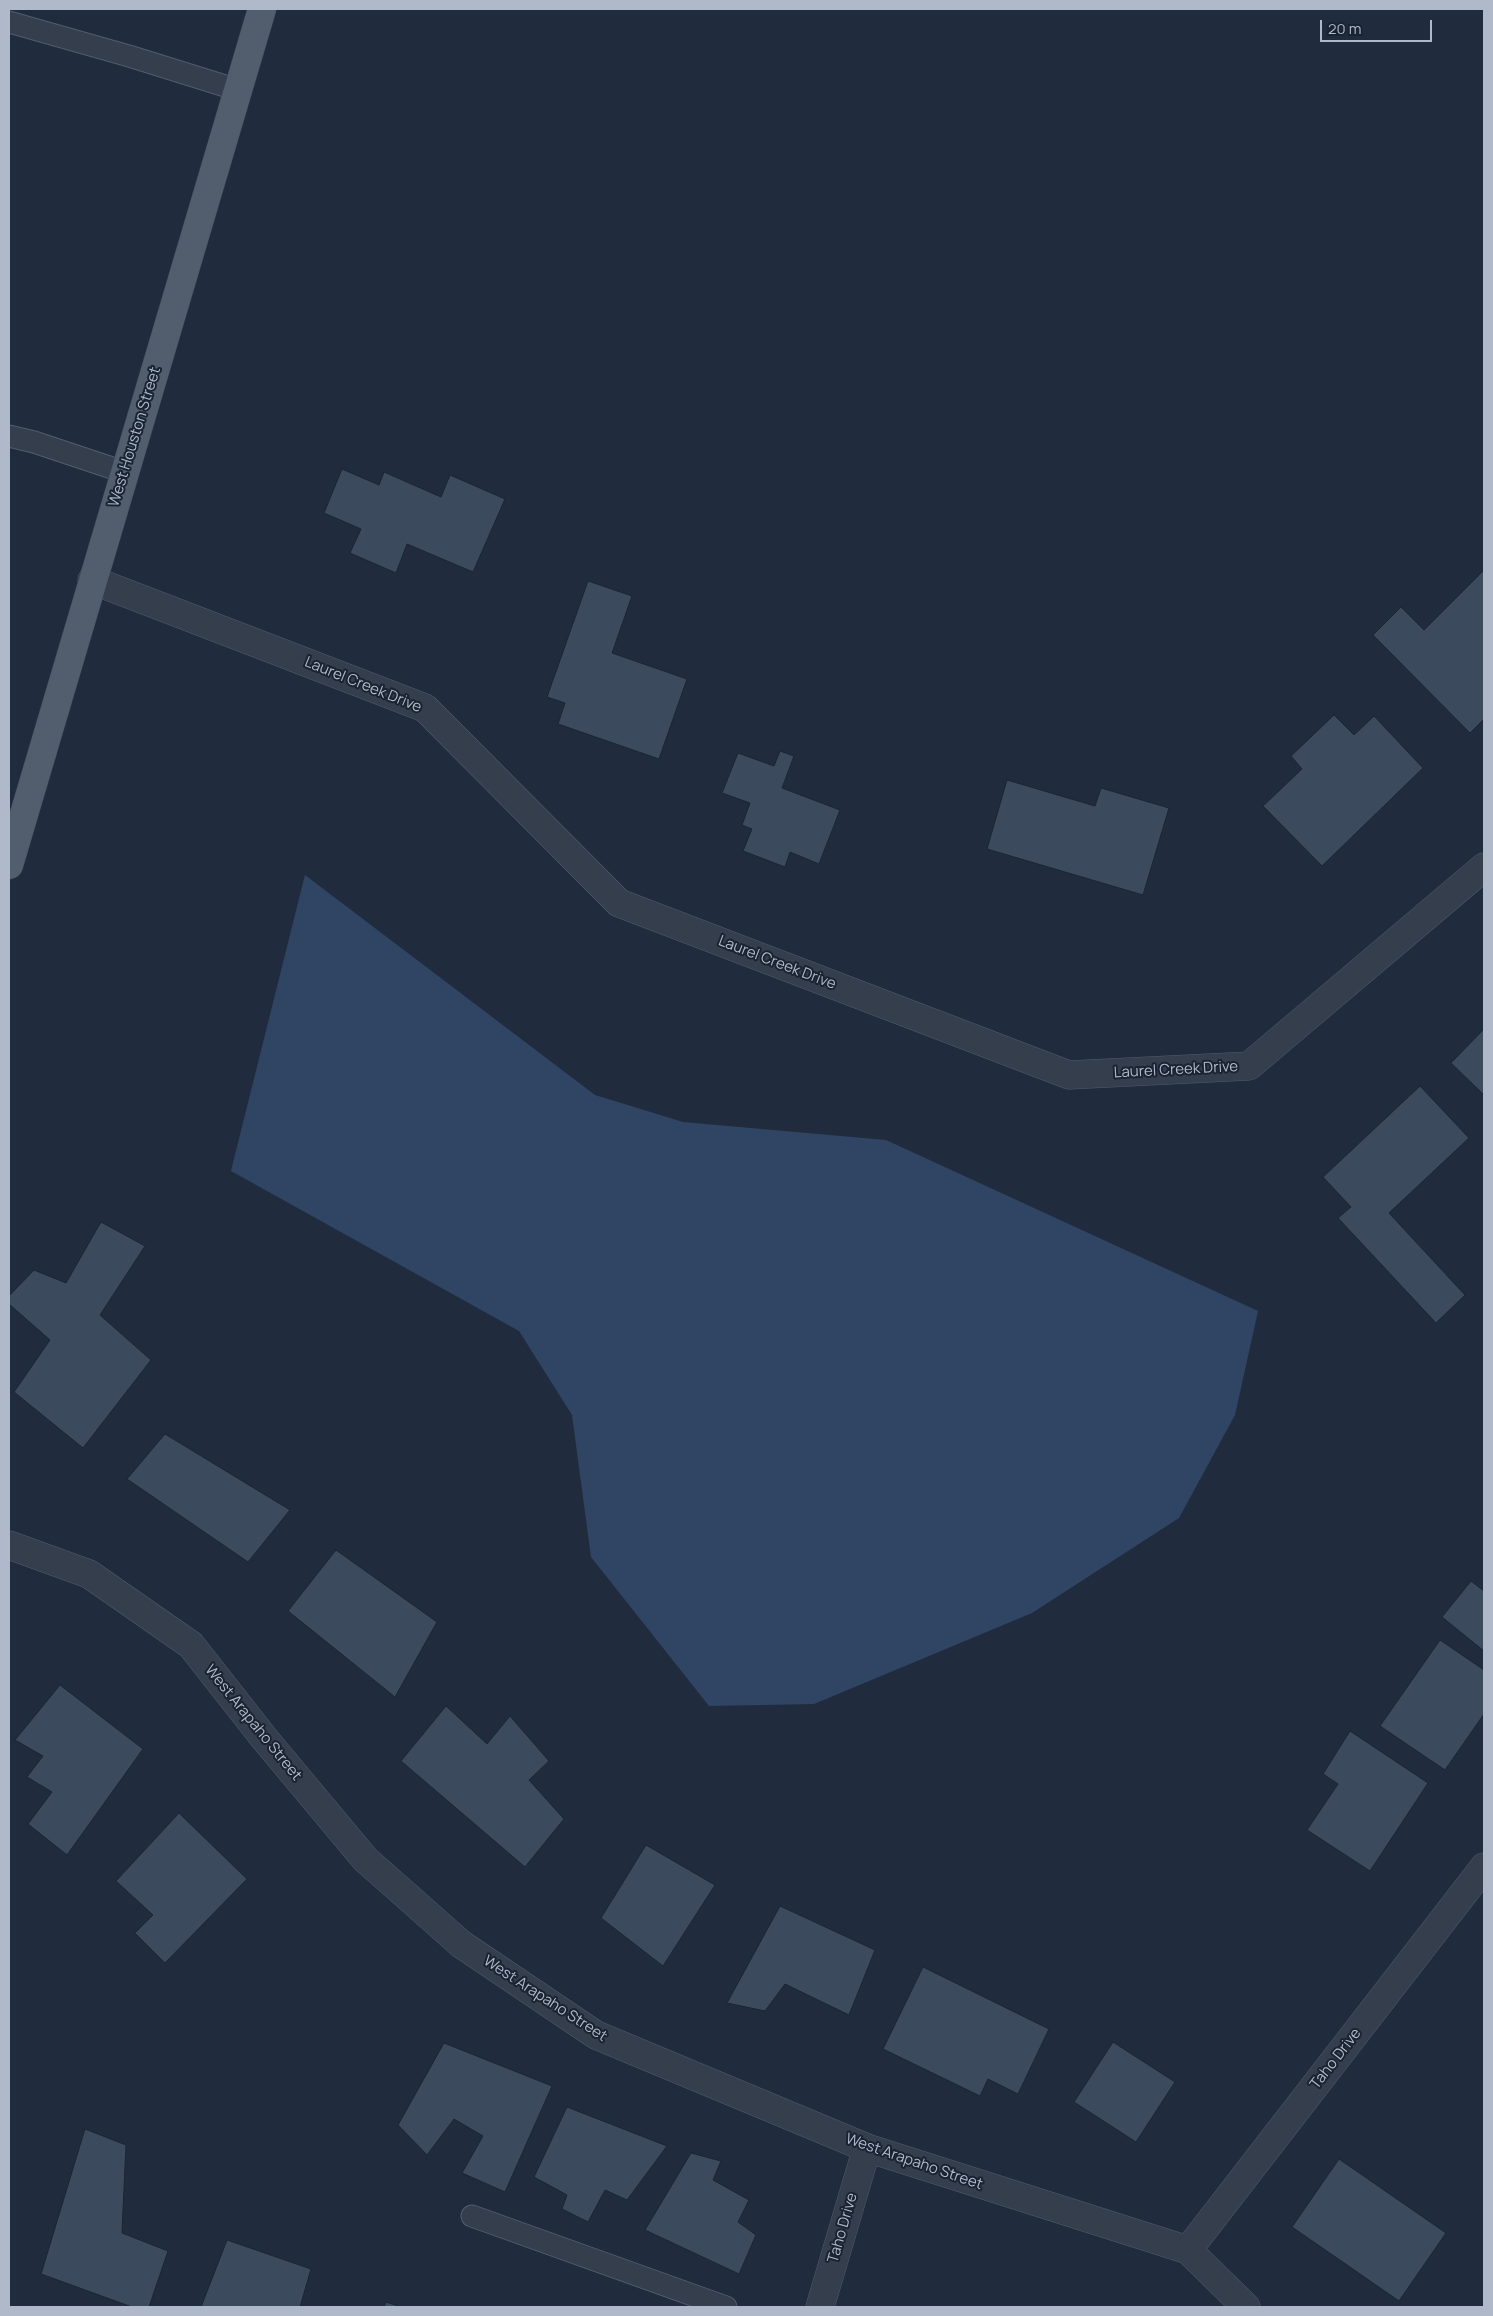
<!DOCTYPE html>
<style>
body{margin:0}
#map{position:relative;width:1493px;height:2316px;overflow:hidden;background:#202c3d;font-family:Manrope,sans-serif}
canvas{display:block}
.frame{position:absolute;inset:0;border:10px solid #afb9c9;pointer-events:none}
.scale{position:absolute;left:1320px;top:20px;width:112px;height:22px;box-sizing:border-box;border:2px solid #afb9c9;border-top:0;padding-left:6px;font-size:15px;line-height:18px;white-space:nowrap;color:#afb9c9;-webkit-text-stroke:4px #192332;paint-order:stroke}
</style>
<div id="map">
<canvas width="1493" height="2316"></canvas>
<div class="frame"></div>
<div class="scale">20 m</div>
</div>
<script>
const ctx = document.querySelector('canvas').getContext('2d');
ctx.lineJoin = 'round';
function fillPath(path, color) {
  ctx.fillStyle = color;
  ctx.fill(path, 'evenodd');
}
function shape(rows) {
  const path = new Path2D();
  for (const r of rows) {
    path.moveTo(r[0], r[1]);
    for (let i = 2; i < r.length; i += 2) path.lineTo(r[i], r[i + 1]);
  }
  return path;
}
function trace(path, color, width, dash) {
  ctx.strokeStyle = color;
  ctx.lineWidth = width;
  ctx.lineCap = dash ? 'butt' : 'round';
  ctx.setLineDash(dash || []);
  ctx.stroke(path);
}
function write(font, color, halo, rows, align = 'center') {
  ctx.font = font + ' Manrope,sans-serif';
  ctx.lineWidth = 4;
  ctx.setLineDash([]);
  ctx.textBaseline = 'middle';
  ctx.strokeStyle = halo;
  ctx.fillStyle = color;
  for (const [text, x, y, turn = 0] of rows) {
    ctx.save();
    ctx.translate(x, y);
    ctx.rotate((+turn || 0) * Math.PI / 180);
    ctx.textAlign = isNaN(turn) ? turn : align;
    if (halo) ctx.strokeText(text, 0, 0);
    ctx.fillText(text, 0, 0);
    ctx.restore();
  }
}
fillPath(shape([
 [305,875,595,1095,683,1122,886,1140,1258,1311,1235,1415,1179,1518,1032,1613,814,1704,709,1706,591,1557,572,1415,519,1331,231,1171]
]), '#304564');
const building = shape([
 [342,469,379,485,384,472,441,497,450,475,505,499,473,572,407,544,396,573,350,553,361,529,324,513,342,469],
 [1484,570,1484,719,1470,733,1373,635,1401,607,1424,630,1484,570],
 [588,581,632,596,612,653,687,679,659,759,558,724,565,703,547,697,588,581],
 [1334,715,1354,735,1374,716,1423,768,1322,866,1263,806,1302,769,1291,756,1334,715],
 [780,751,794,756,782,788,840,810,819,864,790,852,785,867,743,851,752,829,742,825,750,803,722,793,738,753,774,766,780,751],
 [1007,780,1095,806,1101,788,1169,808,1143,895,987,849,1007,780],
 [1484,1029,1484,1095,1451,1063,1484,1029],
 [1420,1086,1469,1138,1389,1213,1465,1295,1436,1323,1338,1218,1351,1207,1323,1177,1420,1086],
 [101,1222,145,1246,100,1315,151,1360,83,1448,14,1392,50,1340,9,1304,9,1296,34,1270,66,1283,101,1222],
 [165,1434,290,1510,248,1562,127,1479,165,1434],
 [336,1550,437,1622,395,1697,288,1611,336,1550],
 [1471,1581,1484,1591,1484,1651,1442,1617,1471,1581],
 [1440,1640,1484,1670,1484,1714,1445,1770,1380,1726,1440,1640],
 [60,1685,143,1749,67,1855,28,1824,52,1792,27,1777,43,1756,15,1740,60,1685],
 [446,1706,487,1744,510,1716,549,1761,529,1780,564,1819,525,1867,401,1761,446,1706],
 [1350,1731,1428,1783,1370,1871,1307,1830,1338,1784,1323,1774,1350,1731],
 [179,1813,247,1879,165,1963,135,1933,153,1915,116,1881,179,1813],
 [646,1845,715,1885,663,1966,601,1918,646,1845],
 [780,1906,875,1950,849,2015,785,1984,765,2011,727,2003,780,1906],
 [923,1967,1049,2029,1018,2094,988,2079,980,2096,883,2049,923,1967],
 [1113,2042,1175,2082,1136,2142,1074,2102,1113,2042],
 [444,2043,552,2086,505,2192,462,2173,483,2136,454,2119,427,2155,398,2125,444,2043],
 [567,2107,667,2146,627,2200,605,2190,588,2222,562,2209,567,2195,534,2177,567,2107],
 [85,2129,126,2145,122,2233,168,2251,149,2307,132,2307,41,2274,85,2129],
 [691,2153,721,2161,713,2180,749,2200,738,2222,756,2235,739,2274,645,2230,691,2153],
 [1339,2159,1446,2233,1399,2301,1292,2227,1339,2159],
 [227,2240,311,2269,300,2307,201,2307,227,2240],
 [386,2302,401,2307,384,2307,386,2302]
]);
fillPath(building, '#3b4a5d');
trace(building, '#1b2534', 1);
const service = shape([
 [9,22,129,56,238,90],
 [9,436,34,442,124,472],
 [472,2216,726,2307]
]);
const minor = shape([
 [92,580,425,708,619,903,1069,1075,1249,1066,1484,867],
 [9,1545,89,1574,191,1645,264,1738,365,1859,461,1944,596,2035,867,2148,1188,2250,1246,2307],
 [1188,2250,1484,1867],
 [820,2307,867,2148]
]);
const primary = shape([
 [9,865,262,9]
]);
trace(service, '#525c6b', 23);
trace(minor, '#525c6b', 29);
trace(primary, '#3d4756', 29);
trace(service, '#343e4d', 21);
trace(minor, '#343e4d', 28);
trace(primary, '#525d6e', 28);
write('15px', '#afb9c9', '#192332', [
 ["West Houston Street",135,437,-73],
 ["Laurel Creek Drive",363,685,22],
 ["Laurel Creek Drive",777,963,21],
 ["Laurel Creek Drive",1176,1070,-3],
 ["West Arapaho Street",253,1723,51],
 ["West Arapaho Street",545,1999,33],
 ["Taho Drive",1336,2059,-52],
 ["West Arapaho Street",914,2162,19],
 ["Taho Drive",843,2228,-74]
]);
</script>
